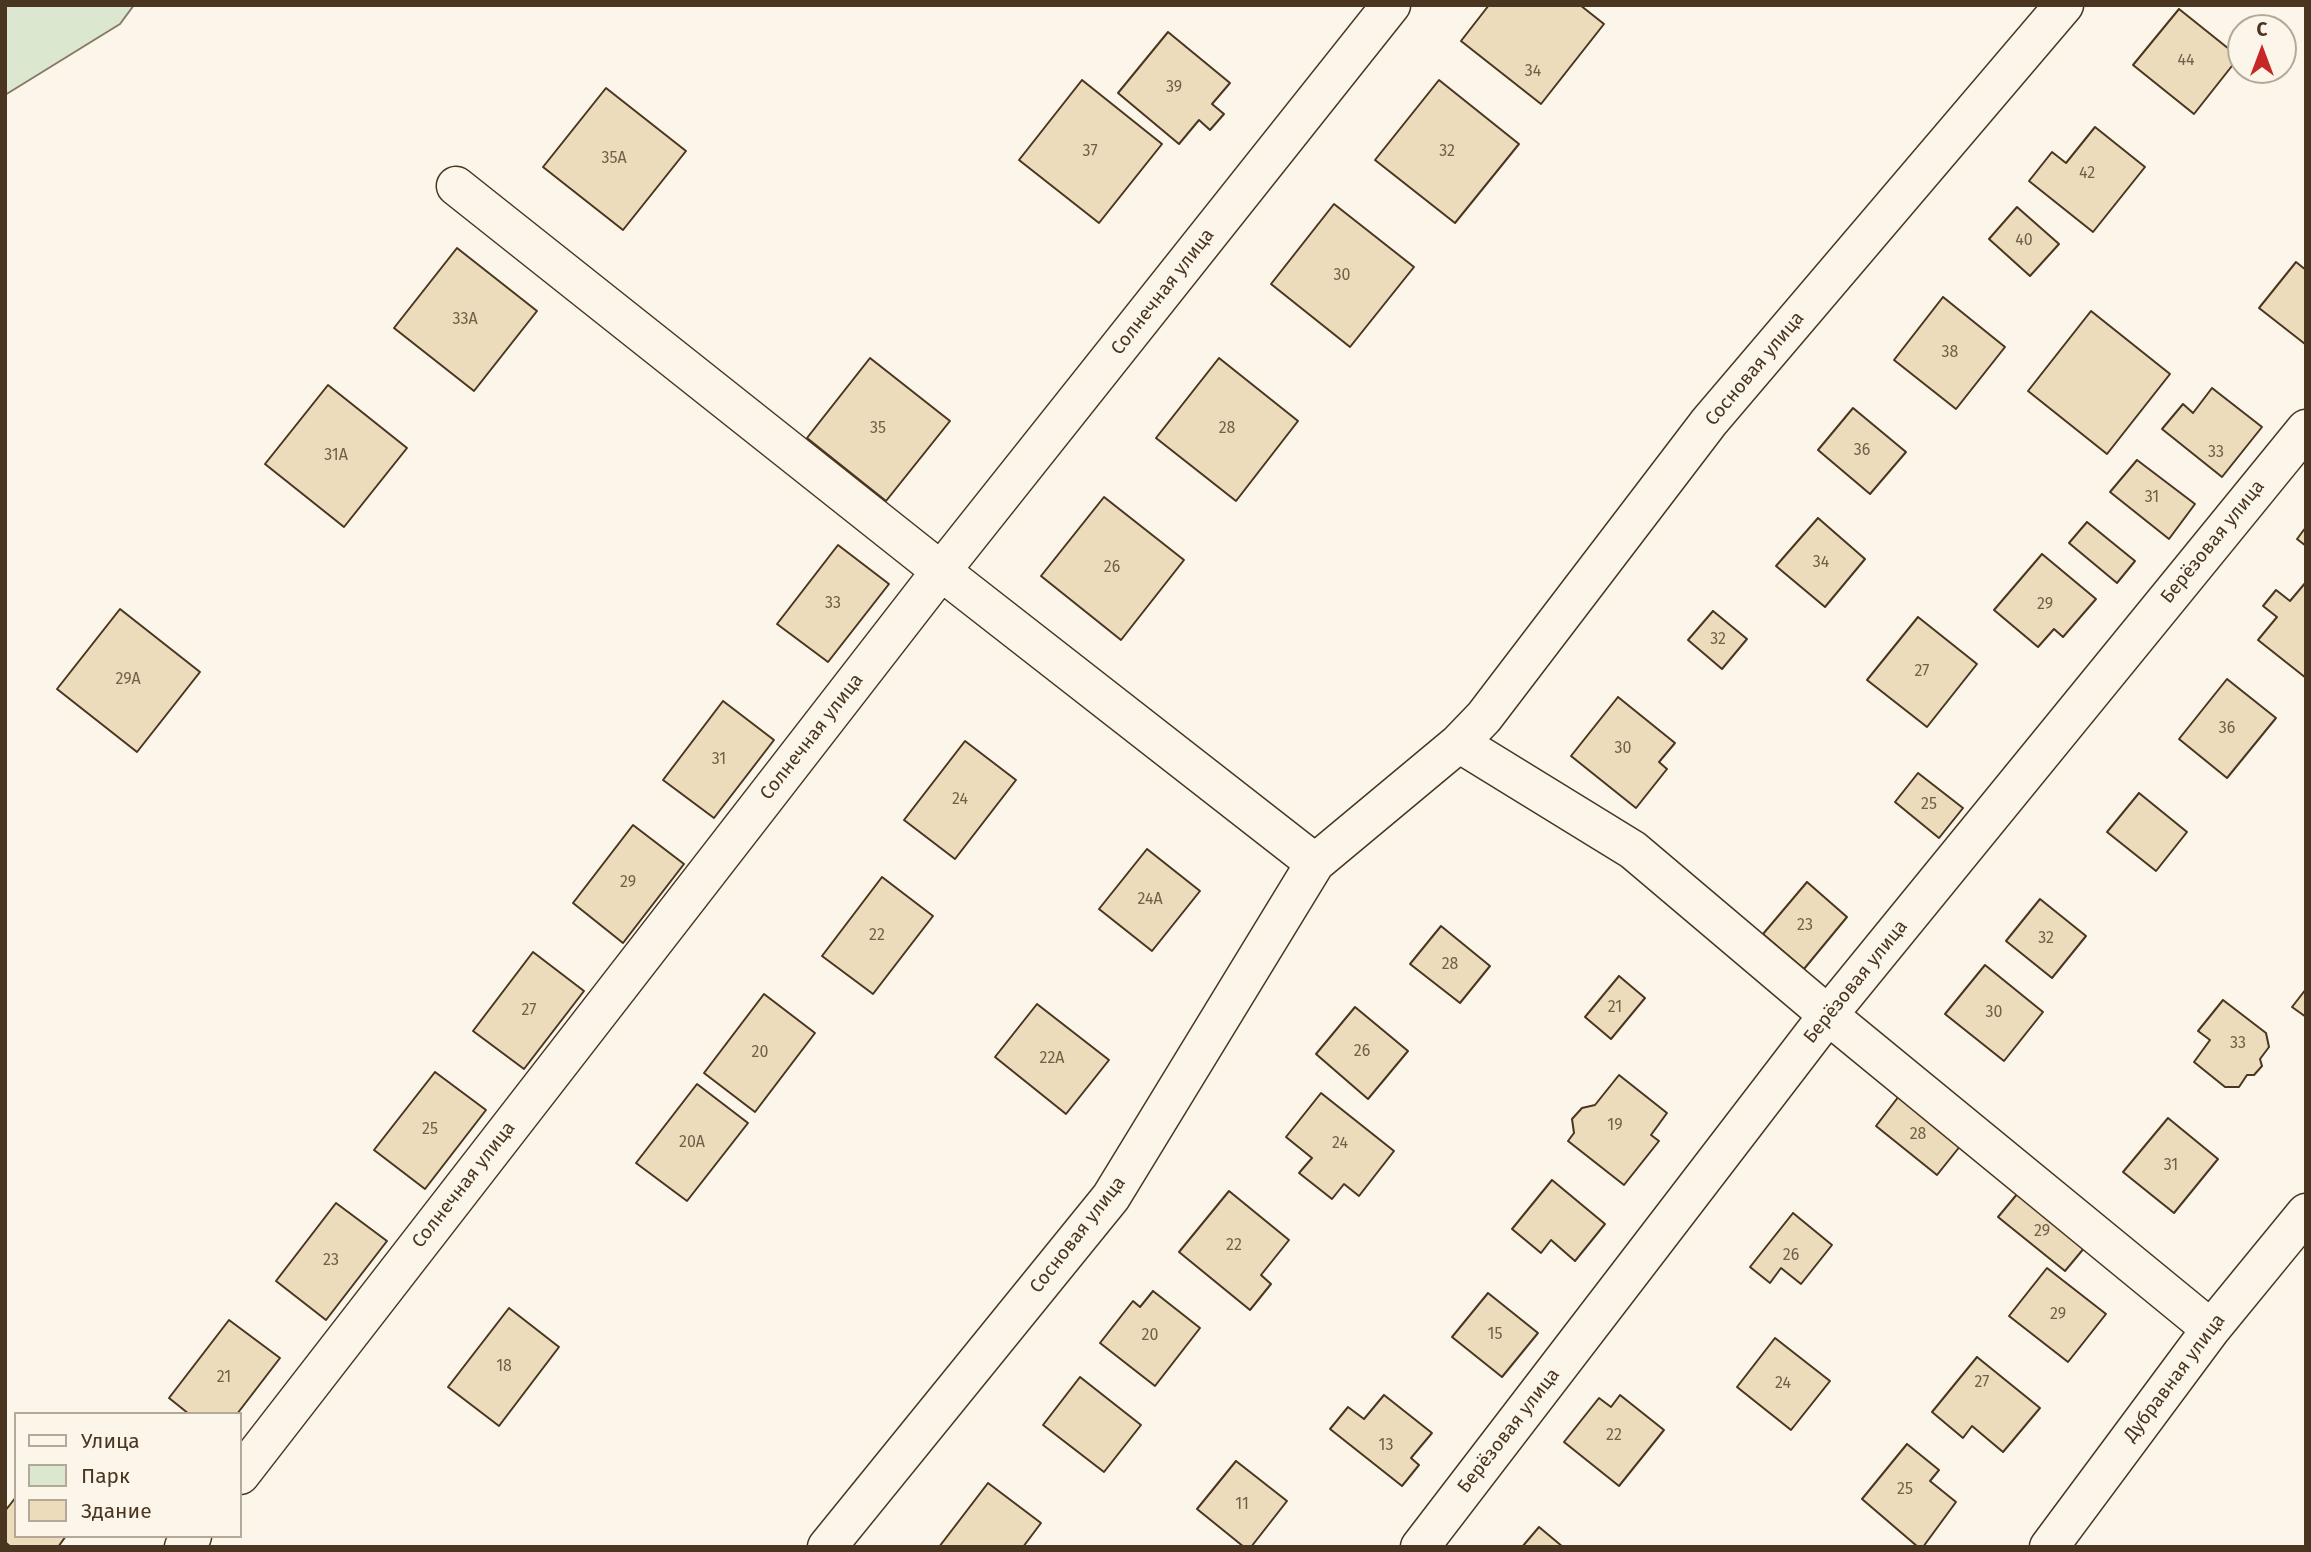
<!DOCTYPE html>
<meta charset="utf-8">
<style>
body{margin:0}
#map{position:relative;width:2311px;height:1552px;overflow:hidden;background:#fbf6e9;font-family:"Fira Sans",sans-serif}
canvas{display:block}
.frame{position:absolute;inset:0;border:7px solid #4a3520;pointer-events:none}
.legend{position:absolute;left:14px;top:1412px;width:228px;height:126px;box-sizing:border-box;background:#fbf6e9;border:2px solid #b4a999;margin:0;padding:9px 12px;list-style:none;font-size:21px;color:#4a3520}
.legend li{display:flex;align-items:center;gap:14px;height:35px}
.legend b{width:35px;border:2px solid #b4a999}
.north{position:absolute;left:2227px;top:14px;width:70px;height:70px;box-sizing:border-box;background:#fbf6e9;border:2px solid #b4a999;border-radius:50%;rotate:0deg;font-size:19px;font-weight:700;line-height:28px;text-align:center;color:#4a3520}
.north::after{content:'';display:block;margin:auto;width:24px;height:32px;background:#c62828;clip-path:polygon(50% 0,100% 100%,50% 72%,0 100%)}
</style>
<div id="map">
<canvas width="2311" height="1552"></canvas>
<div class="frame"></div>
<ul class="legend">
<li><b style="height:9px;background:#fbf6e9"></b>Улица</li>
<li><b style="height:19px;background:#dce7d0"></b>Парк</li>
<li><b style="height:19px;background:#ecdcbc"></b>Здание</li>
</ul>
<div class="north">С</div>
</div>
<script>
const ctx = document.querySelector('canvas').getContext('2d');
ctx.lineJoin = 'round';
function fillPath(path, color) {
  ctx.fillStyle = color;
  ctx.fill(path, 'evenodd');
}
function shape(rows) {
  const path = new Path2D();
  for (const r of rows) {
    path.moveTo(r[0], r[1]);
    for (let i = 2; i < r.length; i += 2) path.lineTo(r[i], r[i + 1]);
  }
  return path;
}
function trace(path, color, width, dash) {
  ctx.strokeStyle = color;
  ctx.lineWidth = width;
  ctx.lineCap = dash ? 'butt' : 'round';
  ctx.setLineDash(dash || []);
  ctx.stroke(path);
}
function write(font, color, halo, rows, align = 'center') {
  ctx.font = font + ' "Fira Sans",sans-serif';
  ctx.lineWidth = 5;
  ctx.setLineDash([]);
  ctx.textBaseline = 'middle';
  ctx.strokeStyle = halo;
  ctx.fillStyle = color;
  for (const [text, x, y, turn = 0] of rows) {
    ctx.save();
    ctx.translate(x, y);
    ctx.rotate((+turn || 0) * Math.PI / 180);
    ctx.textAlign = isNaN(turn) ? turn : align;
    if (halo) ctx.strokeText(text, 0, 0);
    ctx.fillText(text, 0, 0);
    ctx.restore();
  }
}
const green = shape([
 [5,5,134,5,120,24,5,95,5,5]
]);
fillPath(green, '#dce7d0');
trace(green, '#887966', 2);
const building = shape([
 [1489,5,1580,5,1604,24,1541,104,1461,41,1489,5],
 [2179,9,2239,57,2194,114,2133,65,2179,9],
 [1168,32,1230,83,1212,104,1224,114,1210,130,1199,120,1179,144,1118,93,1168,32],
 [1082,80,1162,144,1099,223,1019,160,1082,80],
 [1439,80,1519,144,1455,223,1375,160,1439,80],
 [606,88,686,151,623,230,543,167,606,88],
 [2095,127,2145,167,2093,232,2029,181,2052,152,2066,163,2095,127],
 [1334,204,1414,267,1350,347,1271,284,1334,204],
 [2017,207,2059,244,2030,276,1989,239,2017,207],
 [457,248,537,311,474,391,394,328,457,248],
 [2296,262,2306,270,2305,344,2259,308,2296,262],
 [1943,297,2005,347,1956,409,1894,360,1943,297],
 [2091,311,2170,374,2107,454,2028,391,2091,311],
 [870,358,950,421,886,501,807,438,870,358],
 [1219,358,1298,421,1236,501,1156,438,1219,358],
 [328,385,407,448,344,527,265,464,328,385],
 [2212,388,2262,427,2222,477,2162,429,2183,404,2193,413,2212,388],
 [1853,408,1906,452,1870,494,1818,450,1853,408],
 [2137,460,2195,504,2169,539,2110,492,2137,460],
 [1104,497,1184,560,1121,640,1041,576,1104,497],
 [1818,518,1865,559,1825,607,1776,566,1818,518],
 [2087,522,2135,561,2117,583,2069,543,2087,522],
 [2306,527,2306,546,2297,539,2306,527],
 [838,545,889,584,828,662,777,624,838,545],
 [2042,554,2096,599,2063,637,2054,629,2038,647,1994,610,2042,554],
 [2306,582,2306,678,2258,640,2277,617,2263,606,2276,590,2290,601,2306,582],
 [120,609,200,672,137,752,57,689,120,609],
 [1713,611,1747,639,1722,669,1688,640,1713,611],
 [1918,617,1977,664,1927,727,1867,680,1918,617],
 [2227,679,2276,718,2227,778,2179,739,2227,679],
 [1618,697,1675,743,1659,762,1667,769,1636,808,1571,756,1618,697],
 [723,701,774,740,714,818,663,780,723,701],
 [965,741,1016,780,955,859,904,820,965,741],
 [1918,773,1963,808,1939,838,1895,802,1918,773],
 [2139,793,2187,832,2156,871,2107,832,2139,793],
 [633,825,684,864,623,943,573,903,633,825],
 [1147,849,1200,891,1152,951,1099,909,1147,849],
 [882,877,933,916,873,994,822,956,882,877],
 [1807,882,1847,917,1804,969,1763,934,1807,882],
 [2040,899,2086,936,2052,978,2006,941,2040,899],
 [1441,926,1490,966,1460,1003,1410,964,1441,926],
 [533,952,584,991,524,1069,473,1031,533,952],
 [1985,965,2043,1012,2004,1061,1945,1014,1985,965],
 [1619,976,1645,998,1611,1039,1585,1017,1619,976],
 [2306,989,2306,1017,2292,1007,2306,989],
 [764,994,815,1033,755,1112,704,1073,764,994],
 [2223,1000,2266,1033,2269,1047,2260,1059,2262,1066,2254,1075,2247,1075,2239,1087,2225,1087,2194,1062,2210,1040,2198,1031,2223,1000],
 [1037,1004,1109,1060,1066,1114,995,1057,1037,1004],
 [1355,1007,1408,1051,1368,1099,1316,1054,1355,1007],
 [435,1072,486,1110,425,1189,374,1150,435,1072],
 [1619,1075,1667,1113,1651,1135,1659,1141,1624,1185,1568,1141,1574,1133,1572,1119,1582,1108,1595,1105,1619,1075],
 [697,1084,748,1123,687,1201,636,1163,697,1084],
 [1321,1093,1394,1151,1359,1196,1344,1184,1332,1199,1299,1173,1312,1158,1286,1137,1321,1093],
 [1899,1096,1961,1145,1937,1175,1876,1126,1899,1096],
 [2168,1118,2218,1159,2174,1213,2123,1172,2168,1118],
 [1552,1180,1605,1224,1575,1261,1551,1240,1541,1253,1512,1229,1552,1180],
 [1229,1191,1289,1240,1261,1275,1271,1284,1250,1310,1179,1252,1229,1191],
 [2018,1193,2085,1247,2065,1271,1998,1217,2018,1193],
 [336,1203,387,1241,326,1320,276,1281,336,1203],
 [1793,1213,1832,1245,1801,1284,1781,1268,1770,1283,1750,1267,1793,1213],
 [2047,1268,2106,1314,2068,1362,2009,1316,2047,1268],
 [1153,1291,1200,1328,1155,1386,1100,1343,1133,1301,1140,1307,1153,1291],
 [1488,1293,1538,1333,1502,1377,1452,1337,1488,1293],
 [509,1308,559,1347,499,1426,448,1387,509,1308],
 [229,1320,280,1358,237,1414,189,1414,169,1398,229,1320],
 [1775,1338,1830,1381,1791,1430,1737,1387,1775,1338],
 [1977,1357,2040,1408,2003,1452,1972,1426,1963,1438,1932,1412,1977,1357],
 [1080,1377,1141,1425,1104,1472,1043,1425,1080,1377],
 [1384,1395,1432,1433,1411,1458,1419,1465,1402,1486,1330,1429,1348,1407,1364,1419,1384,1395],
 [1620,1395,1664,1430,1619,1486,1564,1442,1599,1398,1611,1407,1620,1395],
 [1907,1444,1939,1470,1930,1481,1956,1502,1923,1547,1918,1547,1862,1499,1907,1444],
 [1236,1461,1287,1501,1251,1547,1244,1547,1197,1509,1236,1461],
 [988,1483,1041,1523,1023,1547,939,1547,988,1483],
 [16,1497,16,1536,66,1536,58,1547,11,1547,5,1542,5,1511,16,1497],
 [1539,1527,1563,1547,1522,1547,1539,1527]
]);
fillPath(building, '#ecdcbc');
trace(building, '#4a3520', 2);
const minor = shape([
 [456,186,941,571,1315,863,1459,743,1633,850,1828,1015,2211,1329],
 [1459,743,1484,717,1709,422,2064,5],
 [240,1475,941,571,1391,5],
 [184,1547,192,1536],
 [827,1547,1111,1197,1315,863],
 [1420,1547,1828,1015,2306,429],
 [2049,1547,2211,1329,2306,1213]
]);
trace(minor, '#4a3520', 41);
trace(minor, '#fbf6e9', 38);
write('16px', '#725f47', null, [
 ["44",2186,61],
 ["34",1533,72],
 ["39",1174,88],
 ["37",1090,152],
 ["32",1447,152],
 ["35А",614,159],
 ["42",2087,174],
 ["40",2024,241],
 ["30",1342,276],
 ["33А",465,320],
 ["38",1950,353],
 ["35",878,429],
 ["28",1227,429],
 ["36",1862,451],
 ["33",2216,453],
 ["31А",336,456],
 ["31",2152,498],
 ["34",1821,563],
 ["26",1112,568],
 ["33",833,604],
 ["29",2045,605],
 ["32",1718,640],
 ["27",1922,672],
 ["29А",128,680],
 ["36",2227,729],
 ["30",1623,749],
 ["31",719,760],
 ["24",960,800],
 ["25",1929,805],
 ["29",628,883],
 ["24А",1150,900],
 ["23",1805,926],
 ["22",877,936],
 ["32",2046,939],
 ["28",1450,965],
 ["21",1615,1008],
 ["27",529,1011],
 ["30",1994,1013],
 ["33",2238,1044],
 ["26",1362,1052],
 ["20",760,1053],
 ["22А",1052,1059],
 ["19",1615,1126],
 ["25",430,1130],
 ["28",1918,1135],
 ["20А",692,1143],
 ["24",1340,1144],
 ["31",2171,1166],
 ["29",2042,1232],
 ["22",1234,1246],
 ["26",1791,1256],
 ["23",331,1261],
 ["29",2058,1315],
 ["15",1495,1335],
 ["20",1150,1336],
 ["18",504,1367],
 ["21",224,1378],
 ["27",1982,1383],
 ["24",1783,1384],
 ["22",1614,1436],
 ["13",1386,1446],
 ["25",1905,1490],
 ["11",1242,1505]
]);
write('19px', '#4a3520', '#fbf6e9', [
 ["Солнечная улица",1163,292,-52],
 ["Сосновая улица",1755,369,-50],
 ["Берёзовая улица",2213,542,-51],
 ["Солнечная улица",812,737,-52],
 ["Берёзовая улица",1856,982,-51],
 ["Солнечная улица",464,1185,-52],
 ["Сосновая улица",1078,1235,-52],
 ["Дубравная улица",2175,1378,-53],
 ["Берёзовая улица",1509,1431,-52]
]);
</script>
